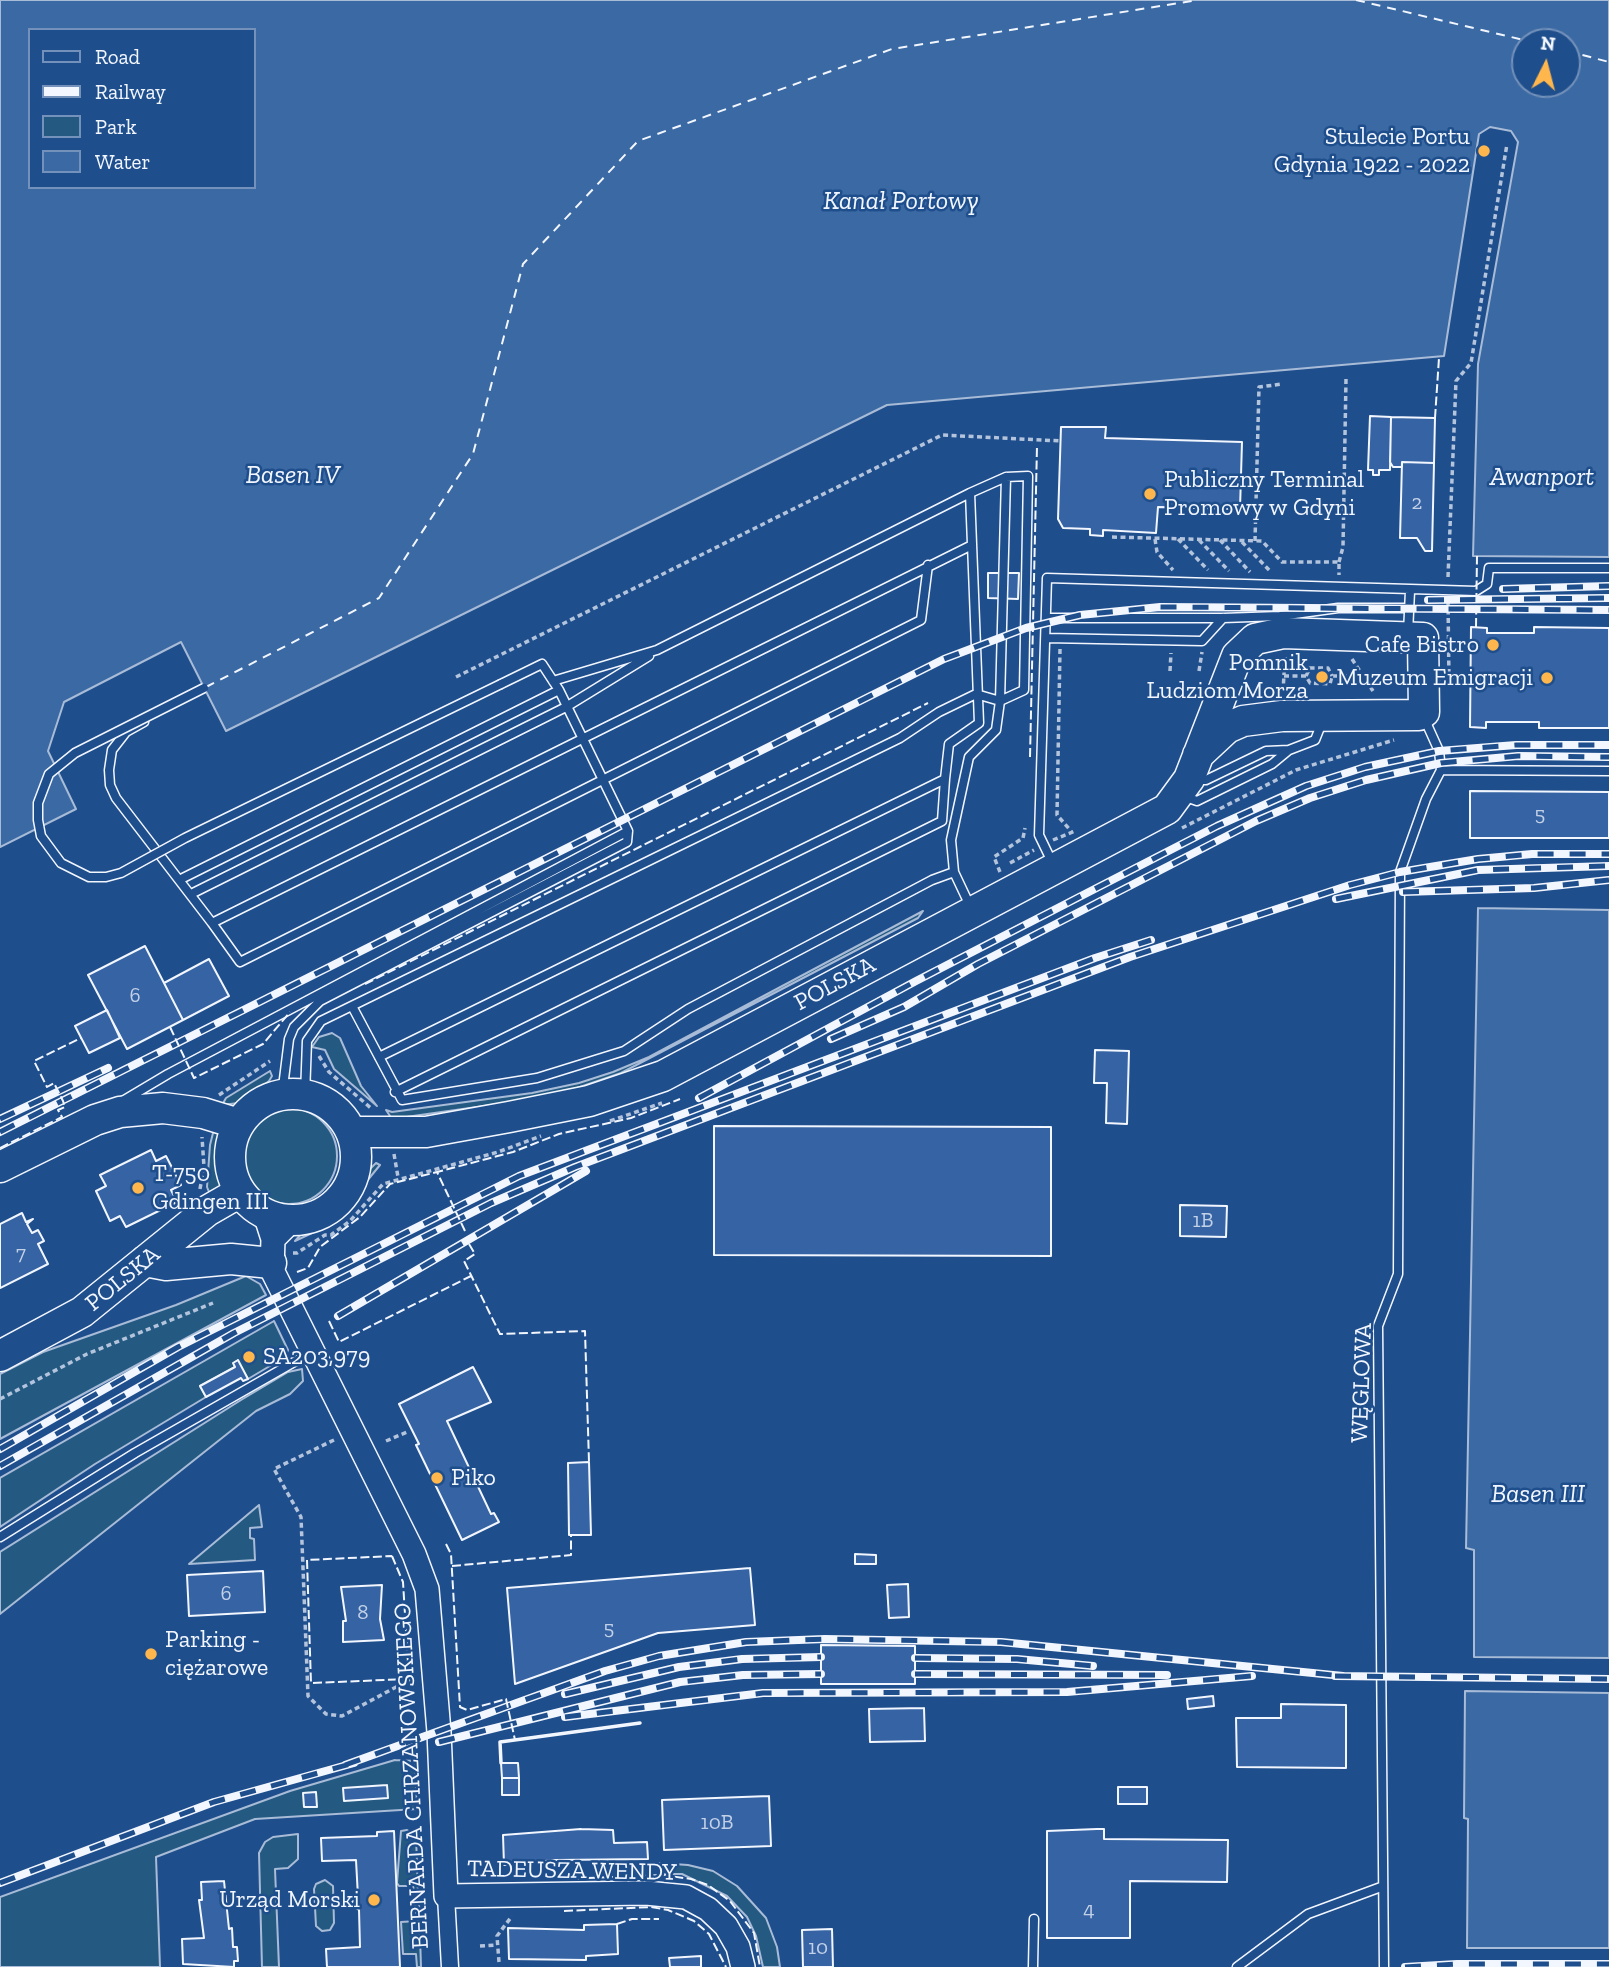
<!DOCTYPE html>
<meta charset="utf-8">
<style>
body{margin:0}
#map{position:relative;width:1609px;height:1967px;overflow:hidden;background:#1f4e8c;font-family:"Zilla Slab",serif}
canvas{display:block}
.legend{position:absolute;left:28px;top:28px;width:228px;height:161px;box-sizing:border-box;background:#1f4e8c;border:2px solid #7391ba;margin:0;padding:9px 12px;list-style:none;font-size:21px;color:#f2f6ff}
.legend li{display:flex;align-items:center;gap:14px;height:35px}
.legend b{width:35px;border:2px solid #7391ba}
.north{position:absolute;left:1511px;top:28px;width:70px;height:70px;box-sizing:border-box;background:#1f4e8c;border:2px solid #7391ba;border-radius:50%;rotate:6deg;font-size:19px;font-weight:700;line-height:28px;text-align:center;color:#f2f6ff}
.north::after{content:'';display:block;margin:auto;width:24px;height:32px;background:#ffb74d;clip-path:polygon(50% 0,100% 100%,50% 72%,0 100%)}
</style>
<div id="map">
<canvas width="1609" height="1967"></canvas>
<ul class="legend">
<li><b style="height:9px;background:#1f4e8c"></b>Road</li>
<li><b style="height:9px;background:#f2f6ff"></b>Railway</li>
<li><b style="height:19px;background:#245a82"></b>Park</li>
<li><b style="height:19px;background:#3b69a3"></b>Water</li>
</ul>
<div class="north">N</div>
</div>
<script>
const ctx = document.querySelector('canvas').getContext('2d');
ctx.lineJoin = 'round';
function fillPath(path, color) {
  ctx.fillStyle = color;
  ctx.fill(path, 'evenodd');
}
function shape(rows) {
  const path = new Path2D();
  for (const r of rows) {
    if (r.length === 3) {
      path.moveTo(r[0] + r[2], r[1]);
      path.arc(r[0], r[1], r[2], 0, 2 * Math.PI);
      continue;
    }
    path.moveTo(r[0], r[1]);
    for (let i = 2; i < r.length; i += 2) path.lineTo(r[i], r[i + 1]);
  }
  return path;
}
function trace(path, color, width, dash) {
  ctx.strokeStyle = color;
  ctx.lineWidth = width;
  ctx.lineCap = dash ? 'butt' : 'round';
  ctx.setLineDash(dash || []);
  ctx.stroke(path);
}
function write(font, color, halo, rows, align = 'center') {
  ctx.font = font + ' "Zilla Slab",serif';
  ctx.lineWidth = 5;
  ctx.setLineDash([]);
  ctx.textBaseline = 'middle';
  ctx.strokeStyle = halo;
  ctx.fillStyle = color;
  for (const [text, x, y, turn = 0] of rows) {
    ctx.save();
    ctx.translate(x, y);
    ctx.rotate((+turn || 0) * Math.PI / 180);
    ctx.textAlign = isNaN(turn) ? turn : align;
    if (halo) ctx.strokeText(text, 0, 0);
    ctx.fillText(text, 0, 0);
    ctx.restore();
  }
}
const green = shape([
 [923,911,918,918,621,1073,577,1088,512,1102,392,1119,386,1110,392,1112,532,1093,579,1083,613,1072,649,1057,923,911],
 [332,1033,340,1038,361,1086,377,1106,334,1069,325,1050,312,1047,319,1037,332,1033],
 [270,1071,272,1076,269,1081,259,1089,238,1103,222,1105,226,1098,270,1071],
 [289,1156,48],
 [214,1129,219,1135,216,1162,222,1187,211,1197,207,1187,210,1145,214,1129],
 [376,1163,380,1165,340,1214,327,1226,295,1241,302,1233,327,1220,347,1202,362,1177,376,1163],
 [246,1276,260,1284,266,1295,0,1439,0,1374,43,1352,176,1305,246,1276],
 [274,1321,288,1350,285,1357,248,1379,237,1361,234,1363,235,1367,200,1386,206,1397,95,1464,0,1527,0,1478,274,1321],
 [302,1369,303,1381,290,1394,256,1411,0,1614,0,1552,241,1400,288,1372,302,1369],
 [259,1505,262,1527,250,1528,250,1538,254,1539,255,1560,189,1564,259,1505],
 [395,1760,415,1761,417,1809,255,1819,156,1857,160,1967,0,1967,0,1897,290,1791,395,1760],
 [407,1830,416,1835,418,1896,415,1896,413,1886,399,1886,397,1883,401,1831,407,1830],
 [298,1834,298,1859,288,1868,275,1869,279,1967,262,1967,259,1853,265,1842,273,1837,298,1834],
 [659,1863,688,1865,713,1871,737,1886,766,1918,777,1947,780,1967,763,1967,756,1936,747,1917,727,1896,682,1874,660,1874,659,1863],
 [325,1880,333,1886,334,1923,330,1930,322,1931,316,1926,314,1889,316,1884,325,1880],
 [415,1904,419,1904,421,1967,417,1967,416,1954,403,1954,401,1922,417,1921,415,1904]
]);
fillPath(green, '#245a82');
trace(green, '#a8bbd7', 2);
const water = shape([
 [0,0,1609,0,1609,557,1473,556,1478,364,1518,142,1511,131,1490,127,1479,134,1444,356,887,405,226,731,181,642,64,702,48,751,76,809,0,847,0,0],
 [30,30,254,30,254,187,30,187,30,30],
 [1525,42,1567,42,1567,84,1525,84,1525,42],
 [1478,908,1609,910,1609,1658,1474,1657,1474,1550,1466,1548,1478,908],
 [1465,1691,1609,1693,1609,1948,1467,1948,1468,1819,1464,1818,1465,1691]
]);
fillPath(water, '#3b69a3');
trace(water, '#a8bbd7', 2);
trace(shape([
 [1356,0,1532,42],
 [1567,51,1609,62],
 [206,687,379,598,473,454,523,264,638,141,892,49,1198,0]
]), '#f2f6ff', 2, [9, 7]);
const building = shape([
 [1370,416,1391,417,1390,470,1379,470,1379,475,1373,475,1373,470,1368,470,1370,416],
 [1391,417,1435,418,1434,463,1402,462,1402,467,1393,467,1390,462,1391,417],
 [1061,427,1106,427,1105,438,1242,442,1240,509,1158,507,1156,533,1103,530,1103,536,1090,535,1090,529,1063,528,1058,519,1061,427],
 [1402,462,1434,463,1432,551,1425,551,1417,538,1400,538,1402,462],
 [988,573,1019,573,1018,599,988,598,988,573],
 [1471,627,1487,628,1487,633,1534,633,1534,627,1609,628,1609,728,1539,728,1539,722,1486,722,1486,728,1470,727,1471,627],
 [1470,791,1609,792,1609,838,1470,838,1470,791],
 [145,946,183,1020,127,1049,88,975,145,946],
 [209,959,229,996,183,1020,164,983,209,959],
 [107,1010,120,1038,89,1053,75,1026,107,1010],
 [1095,1050,1129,1051,1127,1124,1106,1123,1107,1083,1094,1083,1095,1050],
 [714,1126,1051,1127,1051,1256,714,1255,714,1126],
 [151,1150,156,1161,166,1156,181,1185,171,1190,177,1202,126,1227,120,1216,110,1221,96,1191,106,1186,100,1175,151,1150],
 [1180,1205,1227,1206,1226,1237,1180,1236,1180,1205],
 [22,1213,26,1222,33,1219,27,1224,32,1233,38,1230,44,1241,38,1244,48,1264,0,1288,0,1224,22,1213],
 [238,1360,248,1379,243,1381,241,1378,206,1397,200,1386,235,1367,233,1363,238,1360],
 [473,1367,491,1402,447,1421,491,1514,494,1513,499,1522,462,1540,416,1445,419,1444,399,1404,473,1367],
 [589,1462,591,1535,569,1535,568,1463,589,1462],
 [855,1554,876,1555,876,1564,855,1564,855,1554],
 [750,1568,755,1625,658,1633,515,1684,507,1588,750,1568],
 [263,1571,265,1612,189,1616,187,1575,263,1571],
 [908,1584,909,1617,889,1618,887,1585,908,1584],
 [382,1585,380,1619,384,1640,343,1642,343,1621,346,1621,341,1587,382,1585],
 [821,1645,915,1646,915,1684,821,1684,821,1645],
 [1213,1696,1214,1706,1188,1709,1187,1699,1213,1696],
 [1281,1704,1346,1705,1346,1768,1237,1767,1236,1718,1281,1718,1281,1704],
 [924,1708,925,1741,870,1742,869,1709,924,1708],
 [501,1763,518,1763,519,1778,502,1778,501,1763],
 [502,1778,519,1778,519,1795,502,1795,502,1778],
 [387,1785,388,1798,344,1801,343,1788,387,1785],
 [1118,1787,1147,1787,1147,1804,1118,1804,1118,1787],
 [316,1792,317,1807,304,1807,303,1793,316,1792],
 [769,1796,771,1846,664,1850,662,1800,769,1796],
 [581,1829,613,1830,614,1843,647,1842,648,1859,556,1860,504,1865,503,1835,581,1829],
 [1097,1829,1104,1829,1104,1839,1228,1840,1227,1882,1130,1881,1130,1938,1047,1938,1047,1831,1097,1829],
 [394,1831,400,1967,327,1967,326,1949,360,1947,359,1910,350,1904,358,1897,356,1860,322,1861,321,1838,377,1836,377,1832,394,1831],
 [224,1881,229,1929,232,1928,233,1947,237,1947,238,1961,234,1961,234,1967,183,1964,182,1939,204,1938,199,1900,202,1900,201,1882,224,1881],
 [617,1924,618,1954,586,1956,586,1960,509,1959,508,1928,584,1930,584,1925,617,1924],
 [832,1929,833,1967,803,1967,802,1930,832,1929],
 [701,1956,701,1967,670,1967,669,1958,701,1956]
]);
fillPath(building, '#3563a3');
trace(building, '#f2f6ff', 2);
const lane = shape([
 [970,493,1006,477,1000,701,996,730,969,757,951,840,954,872,971,908],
 [1046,618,1223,618,1280,616,1338,608,1409,608],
 [1408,633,1410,591],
 [1046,638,1202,641,1223,618],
 [1425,720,1439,751,1441,770],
 [144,722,126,732,112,750,109,770,110,785,116,798,212,923,972,545],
 [1441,770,1609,771],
 [1197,780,1206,780,1266,751,1289,750],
 [1183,796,1197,801,1272,764,1289,750,1315,740,1323,720],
 [1053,864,1039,835,1047,578,1476,591,1487,584,1489,568,1609,568],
 [179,880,559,690],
 [191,894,566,707,649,656],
 [212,923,240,962,921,620,928,565],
 [353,1008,402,1100,537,1078,624,1051,688,1009,932,880,954,872],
 [379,1057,945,779,949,744,979,723,970,493,657,650,553,681],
 [395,1092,942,821,945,779],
 [282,1095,289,1039,294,1027,320,1001,627,842,628,831,559,690,542,664,501,684],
 [305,1095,307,1041,321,1021,900,738,939,712,976,694,1000,701,1024,690,1028,476,1006,477],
 [121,1102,168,1074,628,831],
 [0,1537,135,1453,310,1353],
 [1033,1967,1034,1919],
 [1237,1967,1308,1914,1381,1887],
 [1384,1967,1378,1326,1398,1274,1400,872,1426,799,1441,770]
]);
const street = shape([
 [446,1896,450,1967]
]);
const secondary = shape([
 [265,1214,273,1239,272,1270,414,1554,427,1589,439,1732,446,1896,646,1893,686,1897,708,1909,726,1926,738,1947,743,1967],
 [273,1239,291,1221]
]);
const highway = shape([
 [293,1157,63],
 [351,1132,426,1132,509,1117,589,1101,663,1076,1167,809,1189,779,1237,656,1255,639,1283,633,1423,638,1424,712,1419,715,1282,716,1243,721,1227,728,1198,755],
 [0,1167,95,1120,120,1112,163,1108,203,1113,239,1124],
 [145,1261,166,1265,231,1259,271,1263],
 [0,1356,82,1312,207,1211,240,1192]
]);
trace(lane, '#f2f6ff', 11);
trace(street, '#f2f6ff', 19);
trace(secondary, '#f2f6ff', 26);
trace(highway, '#f2f6ff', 33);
trace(shape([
 [1112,537,1262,541,1282,562,1339,562,1339,575],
 [1155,539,1157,552,1173,570],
 [1178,539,1208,570],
 [1199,540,1229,571],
 [1220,540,1250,572],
 [1255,541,1259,387,1282,384],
 [1242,542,1271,572],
 [1339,562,1343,547,1346,379],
 [1448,577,1456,381,1471,363,1507,144],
 [1448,601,1449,681],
 [1060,649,1057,815,1071,831],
 [1352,659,1373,691],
 [1170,671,1171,653],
 [1199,671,1202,652],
 [1284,676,1306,676,1310,683,1330,684,1332,676,1363,676],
 [1306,676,1310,668,1328,668,1332,676],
 [456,677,942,435,1061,441],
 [1449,677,1471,678],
 [1283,692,1285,657],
 [1182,828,1296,770,1394,740],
 [1053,840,1075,831],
 [1010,863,1034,850],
 [1000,872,994,857,1023,838,1025,828],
 [319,1056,329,1072,372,1109],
 [219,1095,270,1061],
 [610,1121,662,1103],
 [394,1154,398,1177],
 [200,1189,204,1167,202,1137],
 [293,1253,297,1253,325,1235,331,1235,350,1221,383,1184,498,1152,541,1136],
 [0,1399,87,1354,213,1303],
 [334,1440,274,1469,301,1517,308,1696,326,1714,342,1716,413,1678],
 [386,1441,407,1432],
 [480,1946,496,1945],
 [499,1962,497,1936,512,1916]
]), '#b3c4dc', 3.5, [5, 3.5]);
trace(lane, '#1f4e8c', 8);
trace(street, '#1f4e8c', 16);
trace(secondary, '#1f4e8c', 23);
trace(highway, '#1f4e8c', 30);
const rail = shape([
 [1503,589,1609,586],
 [1428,600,1609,598],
 [1403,892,1534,888,1609,880],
 [1336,899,1478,870,1609,866],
 [831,1039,904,1007,978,964,1256,821,1310,798,1366,780,1441,763,1518,756,1609,757],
 [699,1098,916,981,1217,826,1306,786,1365,767,1439,751,1516,745,1609,745],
 [0,1119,108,1068],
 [0,1132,944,659,1026,628,1080,615,1160,607,1609,610],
 [338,1316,586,1171],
 [0,1449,178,1347,519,1176,1095,958,1151,940],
 [0,1466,234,1333,491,1203,575,1167,1130,957,1350,885,1400,872,1478,859,1532,854,1609,854],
 [915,1658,1017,1659,1093,1666],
 [915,1674,1167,1675],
 [1335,1676,1609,1679],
 [565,1694,679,1667,742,1659,821,1657],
 [565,1717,763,1693,1067,1692,1252,1676],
 [439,1742,680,1682,743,1675,821,1674],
 [345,1765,605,1671,659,1656,746,1642,825,1639,1001,1642,1343,1676],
 [0,1883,214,1802,354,1763],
 [1405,1967,1457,1964,1609,1964]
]);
trace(rail, '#f2f6ff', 8);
trace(rail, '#1f4e8c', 5, [16]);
const laneBridge = shape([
 [204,688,75,753,49,774,38,803,38,820,41,836,61,863,89,877,106,877,121,873,185,838,501,684]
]);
trace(laneBridge, '#f2f6ff', 11, []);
trace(laneBridge, '#1f4e8c', 8);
trace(shape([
 [1435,418,1439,358],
 [1476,627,1477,556],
 [1030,757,1037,446],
 [365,984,928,703],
 [170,1027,194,1078,263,1044,290,1012],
 [0,1148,62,1117,58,1110,65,1107,63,1101,54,1083,47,1087,34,1061,81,1038],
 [465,1231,437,1172,513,1152,559,1134,631,1118,680,1099],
 [469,1244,475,1254,464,1261,500,1334,585,1331,589,1462],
 [297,1272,308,1268,320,1247,360,1217,390,1184,437,1172],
 [329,1321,339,1342,471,1276],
 [446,1544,451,1554,460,1707,467,1710,506,1699,515,1740],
 [392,1556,403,1582,409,1679,311,1683,307,1560,392,1556],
 [452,1566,571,1555,571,1535],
 [562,1879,663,1875,691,1879,708,1885,730,1901,754,1933,760,1967],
 [564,1911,651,1907,668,1910,694,1921,709,1934,726,1967],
 [617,1924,632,1919,659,1919]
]), '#f2f6ff', 2, [9, 3.5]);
trace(shape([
 [501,1763,500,1742,640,1723]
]), '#f2f6ff', 3.5);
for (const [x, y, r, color] of [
 [1484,151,7,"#ffb74d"],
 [1150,494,7,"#ffb74d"],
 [1493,645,7,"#ffb74d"],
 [1322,677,7,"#ffb74d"],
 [1547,678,7,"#ffb74d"],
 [138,1188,7,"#ffb74d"],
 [249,1357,7,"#ffb74d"],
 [437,1478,7,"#ffb74d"],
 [151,1654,7,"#ffb74d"],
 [374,1900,7,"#ffb74d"]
]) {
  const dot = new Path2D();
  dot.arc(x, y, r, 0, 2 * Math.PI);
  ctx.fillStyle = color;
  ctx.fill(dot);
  trace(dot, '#1f4e8c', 2.5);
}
write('21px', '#c3d1e8', null, [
 ["2",1417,503],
 ["5",1540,815],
 ["6",135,996],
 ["1B",1203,1221],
 ["7",21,1254],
 ["6",226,1594],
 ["8",363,1613],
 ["5",609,1629],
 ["10B",717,1823],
 ["4",1089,1910],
 ["10",818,1948]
]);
write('24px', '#f2f6ff', '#1f4e8c', [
 ["Stulecie Portu",1470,137],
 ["Gdynia 1922 - 2022",1470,165],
 ["Publiczny Terminal",1164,480,"left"],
 ["Promowy w Gdyni",1164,508,"left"],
 ["Cafe Bistro",1479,645],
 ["Pomnik",1308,663],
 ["Ludziom Morza",1308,691],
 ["Muzeum Emigracji",1533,678],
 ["T-750",152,1174,"left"],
 ["Gdingen III",152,1202,"left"],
 ["SA203,979",263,1357,"left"],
 ["Piko",451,1478,"left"],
 ["Parking -",165,1640,"left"],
 ["ciężarowe",165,1668,"left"],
 ["Urząd Morski",360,1900]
], 'right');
write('24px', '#f2f6ff', '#1f4e8c', [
 ["POLSKA",835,984,-28],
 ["POLSKA",123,1279,-39],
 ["WĘGLOWA",1362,1383,-88],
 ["BERNARDA CHRZANOWSKIEGO",412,1776,-93],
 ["TADEUSZA WENDY",572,1871,1]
]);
write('italic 26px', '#f2f6ff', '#1f4e8c', [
 ["Kanał Portowy",901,202],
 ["Basen IV",293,476],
 ["Awanport",1542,478],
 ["Basen III",1538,1495]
]);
</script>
